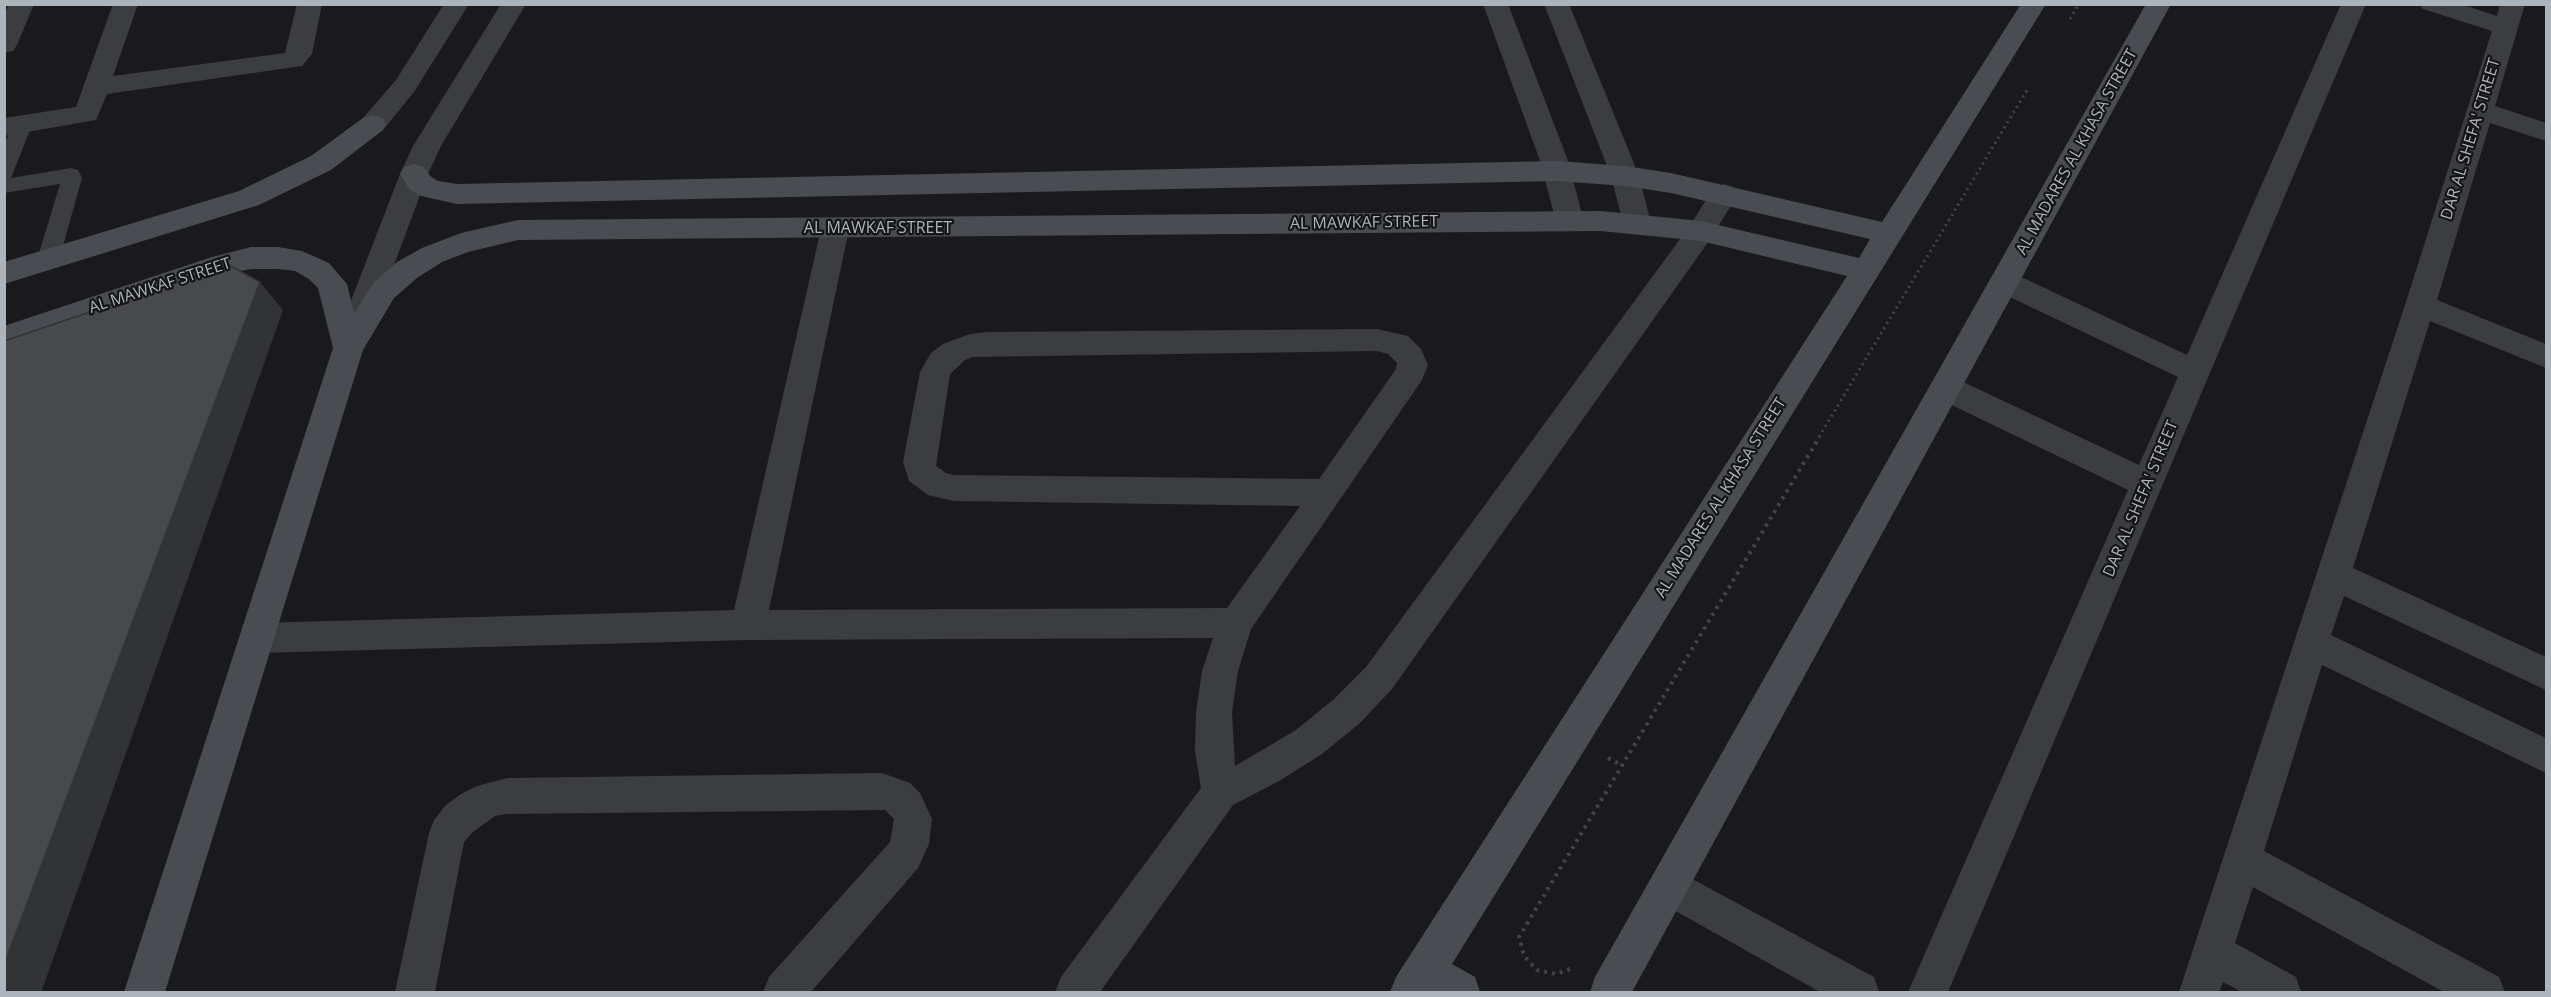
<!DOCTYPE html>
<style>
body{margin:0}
#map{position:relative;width:2551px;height:997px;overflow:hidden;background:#1a1a1c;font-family:"Open Sans",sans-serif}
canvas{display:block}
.frame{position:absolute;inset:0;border:6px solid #adb4bb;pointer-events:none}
</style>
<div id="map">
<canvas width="2551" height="997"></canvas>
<div class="frame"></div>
</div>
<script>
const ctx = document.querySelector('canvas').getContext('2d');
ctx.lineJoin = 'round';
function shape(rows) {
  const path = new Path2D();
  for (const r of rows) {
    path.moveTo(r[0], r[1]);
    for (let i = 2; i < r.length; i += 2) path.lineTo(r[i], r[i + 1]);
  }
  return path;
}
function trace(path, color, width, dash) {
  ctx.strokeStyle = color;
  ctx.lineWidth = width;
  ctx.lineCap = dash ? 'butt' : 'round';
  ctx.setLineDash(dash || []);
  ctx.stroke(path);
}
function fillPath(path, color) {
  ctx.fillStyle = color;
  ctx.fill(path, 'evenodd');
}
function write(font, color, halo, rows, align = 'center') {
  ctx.font = font + ' "Open Sans",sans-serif';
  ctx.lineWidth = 4.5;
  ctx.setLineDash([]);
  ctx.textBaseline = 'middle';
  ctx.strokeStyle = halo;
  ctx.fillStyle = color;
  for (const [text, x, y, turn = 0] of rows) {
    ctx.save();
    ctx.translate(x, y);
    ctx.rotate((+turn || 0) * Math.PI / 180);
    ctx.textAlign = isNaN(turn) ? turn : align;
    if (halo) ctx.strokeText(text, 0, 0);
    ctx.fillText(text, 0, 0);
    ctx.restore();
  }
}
trace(shape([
 [2070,19,2079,4],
 [1819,437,2027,90]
]), '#414448', 3, [2, 4]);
trace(shape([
 [1608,758,1621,765],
 [1570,969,1556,974,1537,970,1524,956,1519,937,1820,436]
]), '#414448', 4, [3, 5]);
fillPath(shape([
 [22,118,29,120,32,125,11,178,71,168,78,170,82,178,59,260,55,265,48,268,41,265,37,260,60,184,4,193,4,145,15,120,22,118]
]), '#3b3d41');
fillPath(shape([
 [9,4,34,4,17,45,13,51,4,53,4,15,9,4],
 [113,4,138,4,113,76,285,53,297,4,322,4,312,54,302,66,107,94,96,120,4,136,4,118,76,107,113,4],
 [444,4,469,4,414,92,383,130,373,133,363,130,360,124,363,118,396,80,444,4],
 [501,4,526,4,441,146,428,174,370,329,366,337,355,340,344,337,340,329,400,174,413,146,501,4],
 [1483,4,1508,4,1567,158,1584,221,1580,228,1570,231,1560,228,1556,221,1539,158,1483,4],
 [1544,4,1569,4,1639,176,1651,223,1647,230,1637,233,1627,230,1623,223,1611,176,1544,4],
 [2341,4,2366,4,1948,992,1908,992,2128,490,1935,397,1930,388,1935,379,1946,376,1957,379,2139,465,2178,377,1995,290,1990,282,1995,274,2005,271,2015,274,2187,355,2341,4],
 [2420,4,2460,4,2497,16,2500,4,2525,4,2495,106,2546,123,2546,141,2490,123,2437,300,2546,344,2546,368,2430,321,2353,568,2546,657,2546,690,2344,596,2331,635,2546,738,2546,773,2322,665,2264,851,2499,977,2505,992,2444,992,2253,887,2235,943,2296,977,2301,992,2242,992,2223,982,2219,992,2179,992,2405,305,2492,31,2423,9,2420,4],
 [1724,184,1734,187,1738,194,1711,238,1392,689,1360,723,1322,754,1279,781,1233,805,1100,992,1055,992,1061,977,1201,788,1195,751,1196,712,1202,671,1213,638,748,640,257,653,245,649,239,638,245,627,257,623,734,610,821,229,825,222,835,219,845,222,849,229,769,610,1227,608,1300,506,954,501,928,495,909,481,903,462,920,372,931,353,943,344,970,334,987,332,1377,329,1408,336,1421,349,1428,365,1422,380,1251,629,1238,671,1232,712,1235,766,1296,730,1334,699,1366,667,1691,224,1714,187,1724,184],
 [1377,351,1388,354,1397,363,1396,369,1319,479,954,475,946,473,936,466,950,374,965,360,973,357,1377,351],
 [882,773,910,783,920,793,932,819,929,844,918,868,811,992,763,992,769,977,890,842,894,819,885,810,507,814,495,816,473,832,464,842,435,992,395,992,429,833,434,820,445,806,461,794,477,786,507,778,882,773],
 [1670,867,1874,977,1879,992,1820,992,1656,900,1650,886,1656,872,1670,867]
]), '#3b3d41');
fillPath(shape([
 [2021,4,2046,4,1452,964,1475,977,1480,992,1390,992,1396,977,1847,276,1701,241,1601,231,518,240,468,252,442,262,417,278,394,298,363,350,165,992,124,992,333,348,318,288,309,279,295,271,278,269,251,269,225,274,4,349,4,326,212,257,251,247,278,247,302,251,329,263,347,284,354,313,374,282,397,262,422,248,461,233,518,220,1601,211,1701,221,1859,258,1870,239,1671,193,1625,186,1557,181,457,204,421,196,410,190,400,174,404,167,414,164,424,167,430,176,438,181,457,184,1557,161,1625,166,1671,173,1882,222,2021,4],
 [2146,4,2171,4,1632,992,1590,992,1595,977,2146,4],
 [373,115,383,118,386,124,383,130,331,170,259,205,4,284,4,262,239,191,311,156,363,118,373,115]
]), '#494c51');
fillPath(shape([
 [260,282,283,310,41,993,4,993,4,965]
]), '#323335');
const building = shape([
 [229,265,260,282,4,965,4,341,229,265]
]);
fillPath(building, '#47494c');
trace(building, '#323335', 1.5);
write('16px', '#adb4bb', '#151517', [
 ["DAR AL SHEFA' STREET",2471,139,-73],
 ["AL MADARES AL KHASA STREET",2077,152,-61],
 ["AL MAWKAF STREET",1364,223,-1],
 ["AL MAWKAF STREET",878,228],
 ["AL MAWKAF STREET",160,286,-18],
 ["AL MADARES AL KHASA STREET",1721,498,-58],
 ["DAR AL SHEFA' STREET",2141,499,-67]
]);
</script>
